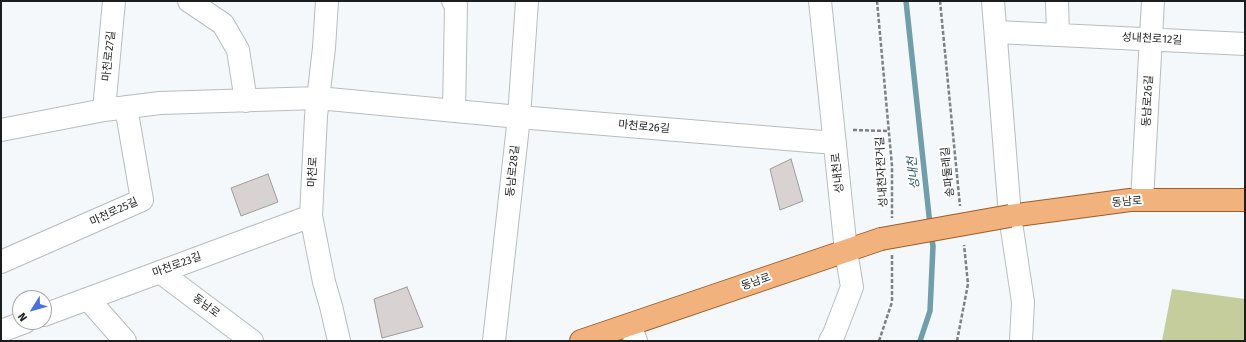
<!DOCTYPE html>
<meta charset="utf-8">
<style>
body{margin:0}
#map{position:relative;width:1246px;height:342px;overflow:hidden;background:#f4f8fa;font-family:"Fira Sans",sans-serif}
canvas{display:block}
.frame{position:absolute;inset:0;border:2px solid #1c1d1e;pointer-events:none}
.north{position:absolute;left:12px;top:290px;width:40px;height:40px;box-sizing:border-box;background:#fff;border:1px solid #a4a5a5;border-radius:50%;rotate:233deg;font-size:11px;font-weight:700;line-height:16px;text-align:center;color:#1c1d1e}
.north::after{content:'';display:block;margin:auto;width:14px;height:18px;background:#4a70e3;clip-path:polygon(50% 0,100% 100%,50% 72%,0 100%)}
</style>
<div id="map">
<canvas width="1246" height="342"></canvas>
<div class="frame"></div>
<div class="north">N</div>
</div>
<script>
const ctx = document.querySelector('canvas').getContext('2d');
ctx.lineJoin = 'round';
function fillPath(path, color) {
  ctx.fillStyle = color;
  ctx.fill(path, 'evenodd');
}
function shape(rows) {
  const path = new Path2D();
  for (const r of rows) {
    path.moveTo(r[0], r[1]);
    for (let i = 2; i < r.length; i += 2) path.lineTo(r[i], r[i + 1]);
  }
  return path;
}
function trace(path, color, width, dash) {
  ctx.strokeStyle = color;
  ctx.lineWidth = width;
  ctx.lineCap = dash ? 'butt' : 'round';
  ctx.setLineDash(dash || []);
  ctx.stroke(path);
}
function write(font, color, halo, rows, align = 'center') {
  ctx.font = font + ' "Fira Sans","Noto Sans KR",sans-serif';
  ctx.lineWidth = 4;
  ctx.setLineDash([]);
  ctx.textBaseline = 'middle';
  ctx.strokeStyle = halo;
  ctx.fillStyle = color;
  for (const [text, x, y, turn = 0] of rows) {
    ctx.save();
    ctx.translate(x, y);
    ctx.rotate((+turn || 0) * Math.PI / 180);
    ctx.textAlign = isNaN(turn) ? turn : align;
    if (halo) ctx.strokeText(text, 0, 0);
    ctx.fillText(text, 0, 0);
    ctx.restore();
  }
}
fillPath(shape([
 [1172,289,1245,299,1245,341,1162,341]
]), '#c6cd9d');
trace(shape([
 [906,1,930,225],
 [920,341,930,311,933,246,931,234]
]), '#719eab', 5.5);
const building = shape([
 [791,159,803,201,780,210,770,169,791,159],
 [268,174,278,202,241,216,231,188,268,174],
 [407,287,423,327,382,338,374,299,407,287]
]);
fillPath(building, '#d8d3d2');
trace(building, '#9e9a99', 1);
const minor = shape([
 [189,1,223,24,238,50,246,101],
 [327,1,324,48,316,116,311,216,324,282,331,306,339,341],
 [453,1,456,5,454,111],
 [820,1,846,251,852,287,834,334,830,341],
 [993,1,1010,216,1023,302,1021,341],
 [1057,1,1058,35],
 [996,32,1245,44],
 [104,110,114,1],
 [1,130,104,110,160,103,318,98,519,117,835,143],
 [1142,200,1153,1],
 [1,262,142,200,126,107],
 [160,272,252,341],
 [88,299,125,341],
 [44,315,311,216],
 [630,325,636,341],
 [1,331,25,322],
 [494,341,519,117,527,1]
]);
const major = shape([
 [1010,216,1130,200,1245,200],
 [581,341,881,239]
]);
trace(minor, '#b9bcbe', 24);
trace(major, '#a15c24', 24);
trace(shape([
 [877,1,892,166,892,218],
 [940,1,960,206],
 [853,130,888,131],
 [879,341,892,302,892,255],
 [957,341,968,284,964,245]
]), '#7e8081', 2.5, [4, 2]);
trace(minor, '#fff', 22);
trace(major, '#f2b27e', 22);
const majorBridge = shape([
 [881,239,1010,216]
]);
trace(majorBridge, '#a15c24', 24, []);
trace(majorBridge, '#f2b27e', 22);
write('11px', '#1c1d1e', '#fff', [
 ["성내천로12길",1152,39,3],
 ["마천로27길",109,56,-84],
 ["동남로26길",1148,101,-87],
 ["마천로26길",644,127,5],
 ["동남로28길",513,171,-84],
 ["마천로",313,172,-87],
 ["성내천자전거길",882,172,-93],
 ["송파둘레길",948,172,-96],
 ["성내천로",838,173,-96],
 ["동남로",1127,202,-4],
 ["마천로25길",114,212,-25],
 ["마천로23길",177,265,-20],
 ["동남로",756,282,-19],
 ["동남로",206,306,37]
]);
write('italic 12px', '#235865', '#fff', [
 ["성내천",914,173,-96]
]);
</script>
